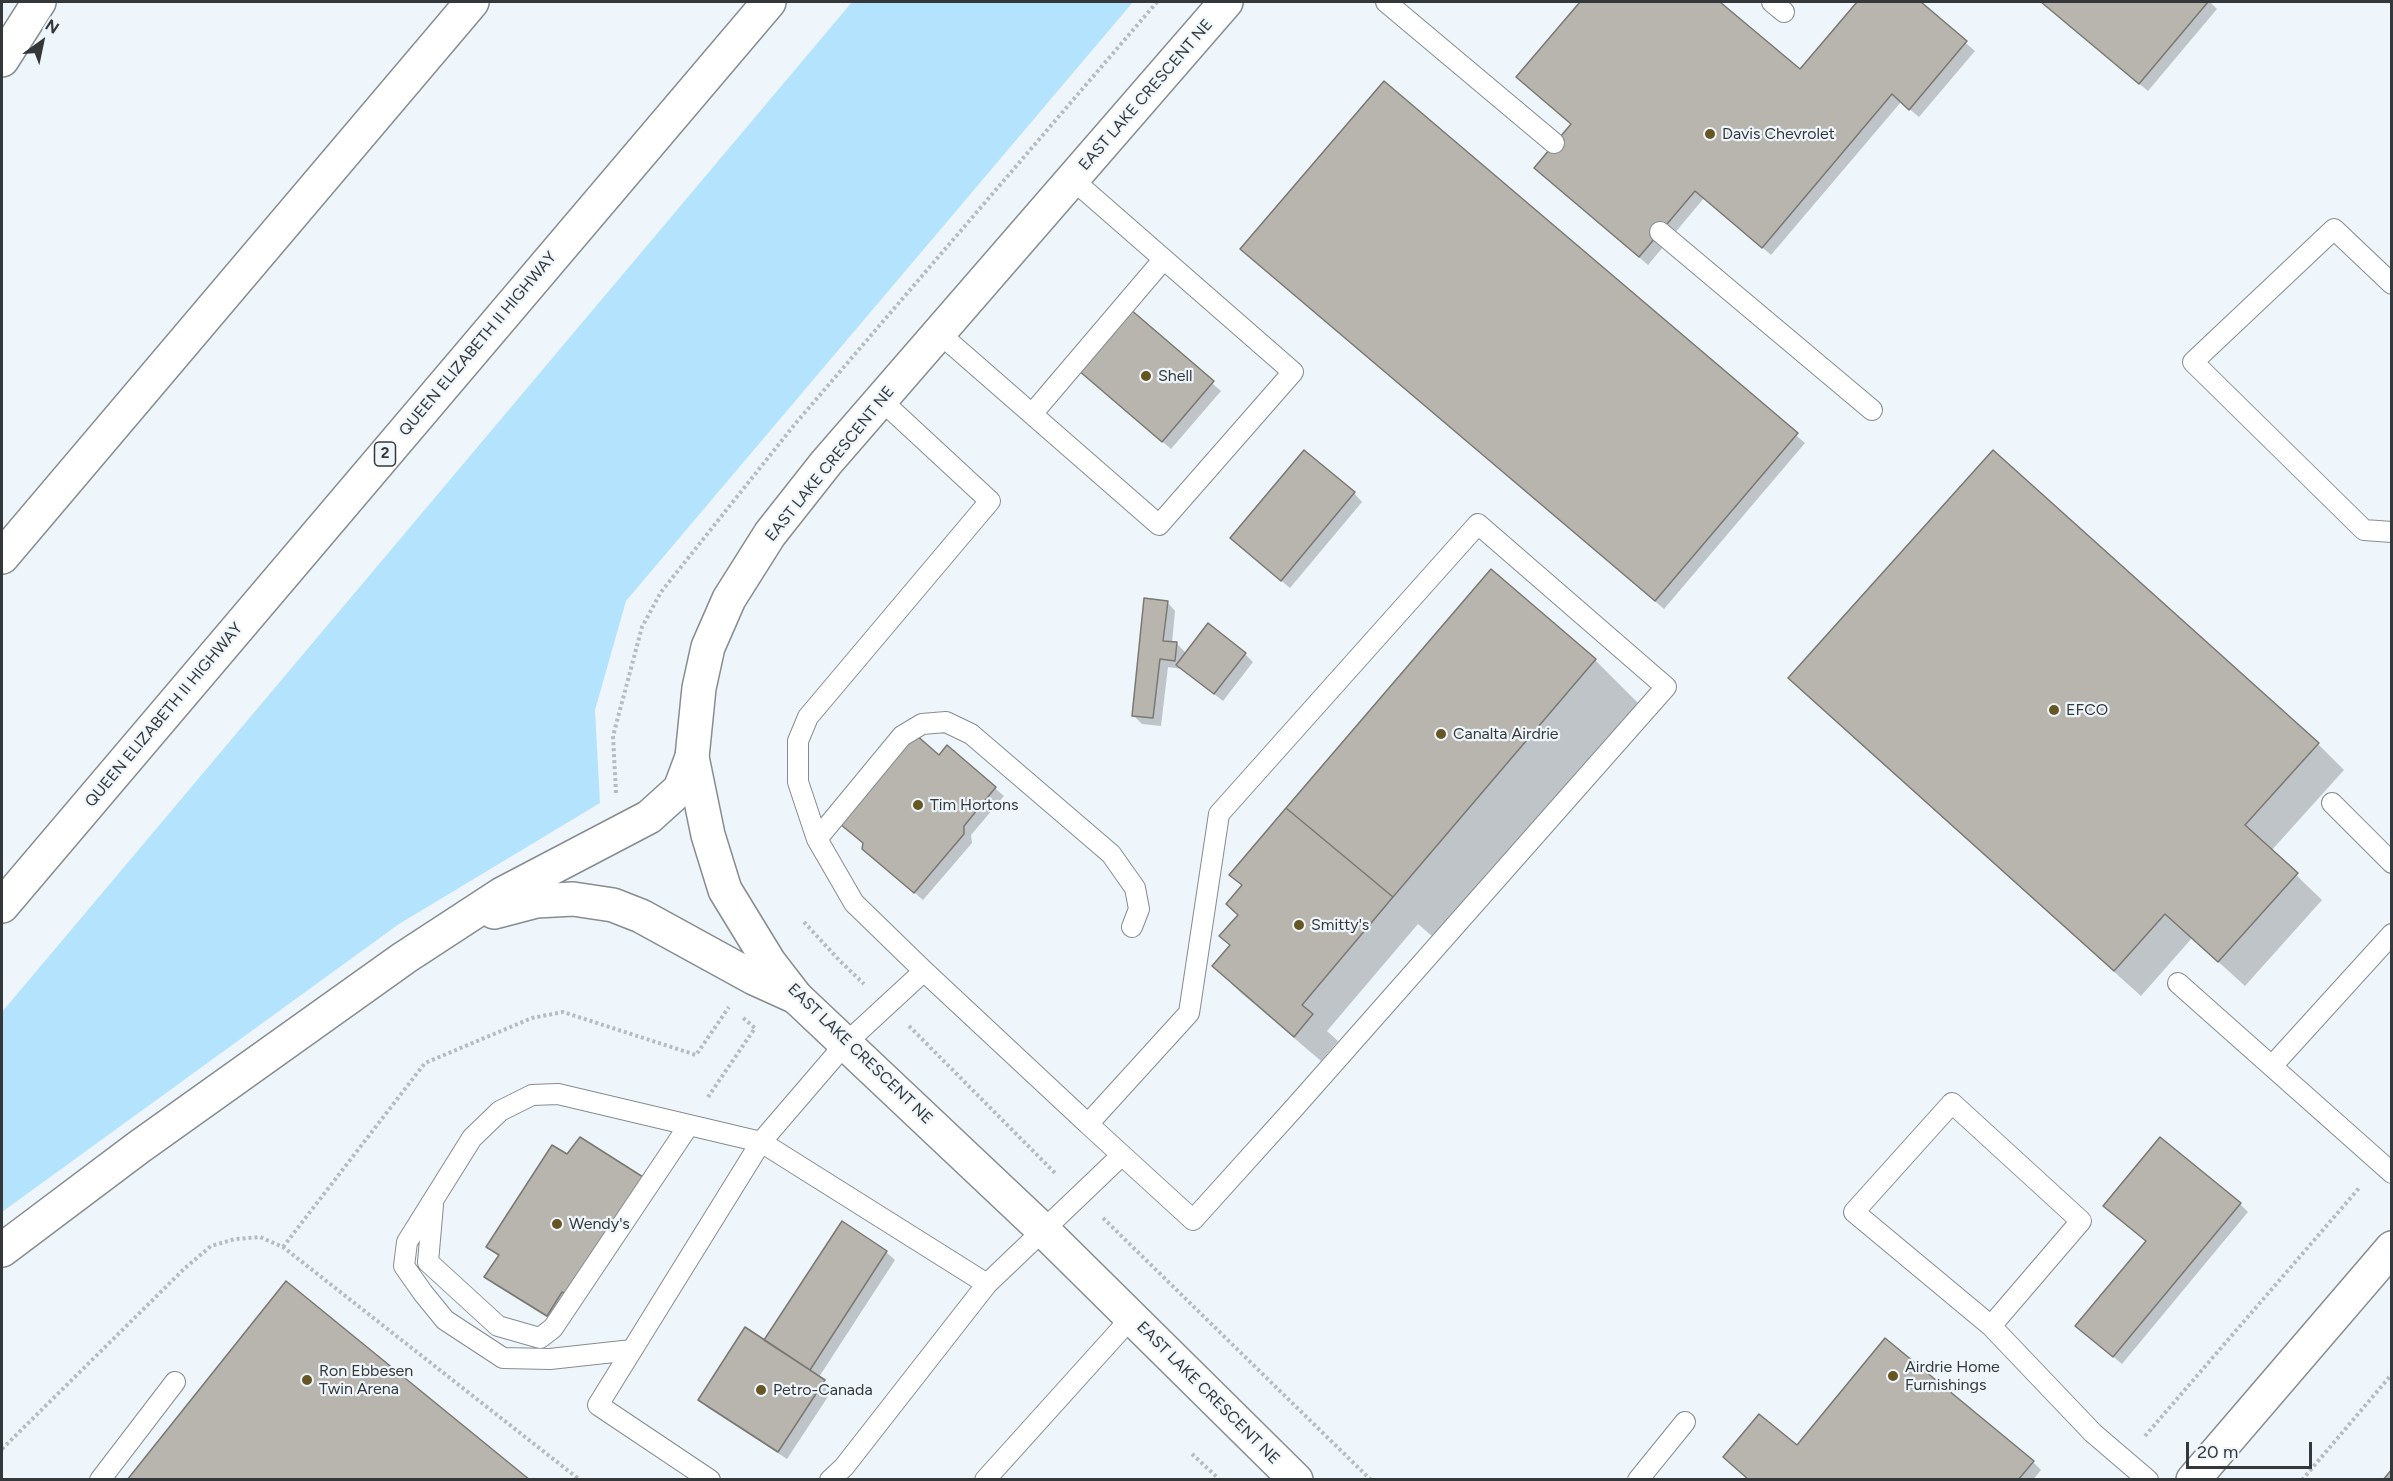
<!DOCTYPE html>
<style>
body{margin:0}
#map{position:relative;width:2393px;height:1481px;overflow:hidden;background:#eff6fb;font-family:Figtree,sans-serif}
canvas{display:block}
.frame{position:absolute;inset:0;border:3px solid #35383a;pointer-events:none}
.north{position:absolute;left:12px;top:12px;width:60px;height:60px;-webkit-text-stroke:4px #eff6fb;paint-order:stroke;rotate:33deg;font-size:16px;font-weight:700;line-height:24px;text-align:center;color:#35383a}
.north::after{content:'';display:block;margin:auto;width:21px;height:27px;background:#35383a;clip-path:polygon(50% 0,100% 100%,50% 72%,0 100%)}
.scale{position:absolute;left:2186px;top:1442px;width:126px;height:27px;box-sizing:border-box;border:3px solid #35383a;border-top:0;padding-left:8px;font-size:18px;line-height:21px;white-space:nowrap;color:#35383a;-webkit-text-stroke:4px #eff6fb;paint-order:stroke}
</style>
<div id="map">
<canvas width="2393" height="1481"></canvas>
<div class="frame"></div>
<div class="north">N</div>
<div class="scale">20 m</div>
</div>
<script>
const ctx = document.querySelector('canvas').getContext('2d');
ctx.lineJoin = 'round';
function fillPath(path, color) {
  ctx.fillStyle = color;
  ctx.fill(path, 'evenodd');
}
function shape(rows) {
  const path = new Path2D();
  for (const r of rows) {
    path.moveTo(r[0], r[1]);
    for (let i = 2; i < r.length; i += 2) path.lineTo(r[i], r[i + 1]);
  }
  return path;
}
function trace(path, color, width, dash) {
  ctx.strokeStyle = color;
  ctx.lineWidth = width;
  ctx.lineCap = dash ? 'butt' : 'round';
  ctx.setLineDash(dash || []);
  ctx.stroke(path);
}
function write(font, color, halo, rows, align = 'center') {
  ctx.font = font + ' Figtree,sans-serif';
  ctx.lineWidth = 4.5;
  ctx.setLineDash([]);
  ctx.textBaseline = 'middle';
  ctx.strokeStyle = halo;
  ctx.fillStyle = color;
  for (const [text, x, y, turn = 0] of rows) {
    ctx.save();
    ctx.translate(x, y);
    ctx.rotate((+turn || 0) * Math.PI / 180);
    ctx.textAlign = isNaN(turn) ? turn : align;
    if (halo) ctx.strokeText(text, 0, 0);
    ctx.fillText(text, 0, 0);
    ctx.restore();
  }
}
fillPath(shape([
 [852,2,1133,2,626,601,595,710,600,803,399,924,2,1212,2,1012]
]), '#b4e3fe');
fillPath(shape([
 [1582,2,1718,2,1800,71,1859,2,1918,2,1975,51,1919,117,1901,102,1771,255,1704,198,1648,265,1536,168,1573,125,1518,77],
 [2042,2,2210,2,2217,9,2148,91],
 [1384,83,1805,443,1664,609,1251,258],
 [1131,312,1221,391,1171,449,1088,378],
 [1993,452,2318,744,2344,770,2271,851,2322,900,2245,986,2192,938,2141,996,1816,704,1790,678],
 [1354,493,1362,502,1290,588,1241,547],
 [1491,571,1595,660,1641,706,1439,942,1418,924,1327,1031,1338,1041,1321,1061,1240,992,1214,966,1231,946,1239,916,1243,886,1231,875],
 [1167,602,1175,611,1172,643,1177,644,1186,653,1245,654,1253,662,1223,701,1182,669,1168,667,1161,726,1142,724,1133,715],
 [947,747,1004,796,971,835,972,843,923,900,873,857],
 [642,1178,556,1323,495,1285,486,1277,499,1257,488,1246],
 [2240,1204,2248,1212,2122,1364,2086,1334,2147,1242,2113,1214],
 [842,1223,886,1252,895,1260,819,1377,833,1389,787,1459,708,1408,700,1400,765,1342],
 [1797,1447,2033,1462,2041,1470,2033,1480,1750,1480]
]), '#0003');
const building = shape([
 [1580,2,1720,2,1800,69,1857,2,1921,2,1967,41,1909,110,1892,94,1762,248,1695,191,1639,257,1534,168,1571,124,1516,77,1580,2],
 [2041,2,2208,2,2139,84,2041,2],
 [1384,81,1798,433,1655,601,1240,249,1384,81],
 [1130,309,1214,381,1162,442,1078,370,1130,309],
 [1304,450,1355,492,1281,581,1230,538,1304,450],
 [1993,450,2319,743,2245,825,2298,873,2218,962,2165,914,2114,971,1788,678,1993,450],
 [1491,569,1596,659,1393,897,1286,808,1491,569],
 [1144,598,1168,601,1163,641,1177,642,1175,661,1160,659,1153,718,1132,716,1144,598],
 [1208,623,1246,653,1214,694,1176,665,1208,623],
 [915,734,939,755,947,745,996,787,964,826,964,834,914,893,862,849,863,843,840,824,915,734],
 [1286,808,1393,897,1302,1005,1313,1014,1294,1037,1212,966,1230,945,1219,936,1238,915,1226,904,1242,885,1229,875,1286,808],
 [580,1137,643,1177,568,1295,562,1292,547,1316,484,1277,499,1255,486,1247,552,1145,567,1154,580,1137],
 [2160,1137,2241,1203,2113,1357,2075,1326,2146,1241,2103,1206,2160,1137],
 [842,1221,887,1251,810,1370,764,1340,842,1221],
 [286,1281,530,1480,127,1480,286,1281],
 [745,1327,825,1380,778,1452,698,1400,745,1327],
 [1885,1338,2034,1461,2018,1480,1749,1480,1723,1457,1759,1414,1797,1445,1885,1338],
 [2392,1469,2392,1480,2383,1480,2392,1469]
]);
fillPath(building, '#b8b5af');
trace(building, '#7a7872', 1.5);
const service = shape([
 [1386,2,1554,143],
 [1772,2,1784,12],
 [1660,232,1872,410],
 [2392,284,2334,229,2193,362,2364,530,2392,532],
 [939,333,1159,525,1293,372,1072,179],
 [881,400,990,501,808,717,798,741,798,782,817,839,854,903,924,971,1088,1124],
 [1032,414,1163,260],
 [1478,524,1666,687,1295,1107,1193,1220,1088,1124,1189,1013,1219,814,1478,524],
 [2332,803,2392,863],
 [817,839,902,736,922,724,946,722,971,734,1111,854,1135,888,1139,909,1132,927],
 [2178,983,2392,1173],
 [2272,1066,2392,934],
 [433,1205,428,1262,498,1326,540,1338,553,1328,689,1125],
 [1991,1326,2081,1221,1952,1103,1854,1212,1991,1326,2093,1433,2148,1480],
 [632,1350,550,1359,503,1358,445,1320,423,1293,404,1266,407,1242,472,1138,500,1111,532,1095,558,1094,761,1142,846,1043,924,971],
 [100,1480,175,1382],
 [710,1480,598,1405,761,1142,987,1284],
 [830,1480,844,1467,987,1284,1122,1155],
 [985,1480,1132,1317],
 [1638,1480,1685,1422]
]);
const tertiary = shape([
 [1226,2,826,463,770,534,729,599,708,647,699,688,692,757,708,835,725,890,769,962,796,997,1044,1231,1296,1480],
 [2,60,39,2]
]);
const secondary = shape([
 [2193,1480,2392,1248]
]);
const motorway = shape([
 [2,557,472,2],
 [2,906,769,2],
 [494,912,536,901,573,899,613,905,641,916,754,978,796,997],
 [2,1250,139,1147,404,958,502,894,649,817,680,789,692,757]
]);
trace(service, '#868c90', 22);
trace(tertiary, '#868c90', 36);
trace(secondary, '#868c90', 36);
trace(motorway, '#868c90', 36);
trace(shape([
 [616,793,613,736,642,627,661,592,795,424,1157,2],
 [804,922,839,960,864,984],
 [909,1026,1056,1174],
 [708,1097,755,1028,742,1017],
 [1103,1218,1371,1480],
 [283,1247,425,1063,532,1018,563,1012,696,1055,729,1007],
 [2145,1436,2360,1187],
 [2,1449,185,1268,211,1246,235,1239,260,1237,283,1247,580,1480],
 [1192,1454,1218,1478,1217,1480],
 [2302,1480,2392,1374]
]), '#b6bcc0', 4, [3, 3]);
trace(service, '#fff', 20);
trace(tertiary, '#fff', 33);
trace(secondary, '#fff', 33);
trace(motorway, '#fff', 33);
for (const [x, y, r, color] of [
 [1710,134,6,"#665623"],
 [1146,376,6,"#665623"],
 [2054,710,6,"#665623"],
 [1441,734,6,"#665623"],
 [918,805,6,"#665623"],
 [1299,925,6,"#665623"],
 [557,1224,6,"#665623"],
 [1893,1376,6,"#665623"],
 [307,1380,6,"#665623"],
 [761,1390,6,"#665623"]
]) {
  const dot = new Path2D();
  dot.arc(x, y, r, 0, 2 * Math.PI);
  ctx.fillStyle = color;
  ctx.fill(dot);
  trace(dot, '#eff6fb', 2);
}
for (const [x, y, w] of [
 [385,454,21]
]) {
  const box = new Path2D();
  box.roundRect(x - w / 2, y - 12, w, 24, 4.5);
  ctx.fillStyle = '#eff6fb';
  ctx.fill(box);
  trace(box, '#35383a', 1.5);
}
write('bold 15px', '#35383a', null, [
 ["2",385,454]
]);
write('16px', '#35383a', '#eff6fb', [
 ["EAST LAKE CRESCENT NE",1146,95,-49],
 ["QUEEN ELIZABETH II HIGHWAY",478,344,-50],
 ["EAST LAKE CRESCENT NE",830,464,-51],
 ["QUEEN ELIZABETH II HIGHWAY",164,715,-50],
 ["EAST LAKE CRESCENT NE",860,1054,44],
 ["EAST LAKE CRESCENT NE",1208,1393,45]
]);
write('16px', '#35383a', '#eff6fb', [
 ["Davis Chevrolet",1722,134],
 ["Shell",1158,376],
 ["EFCO",2066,710],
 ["Canalta Airdrie",1453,734],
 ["Tim Hortons",930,805],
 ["Smitty's",1311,925],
 ["Wendy's",569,1224],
 ["Airdrie Home",1905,1367],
 ["Furnishings",1905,1385],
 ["Ron Ebbesen",319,1371],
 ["Twin Arena",319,1389],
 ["Petro-Canada",773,1390]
], 'left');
</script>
